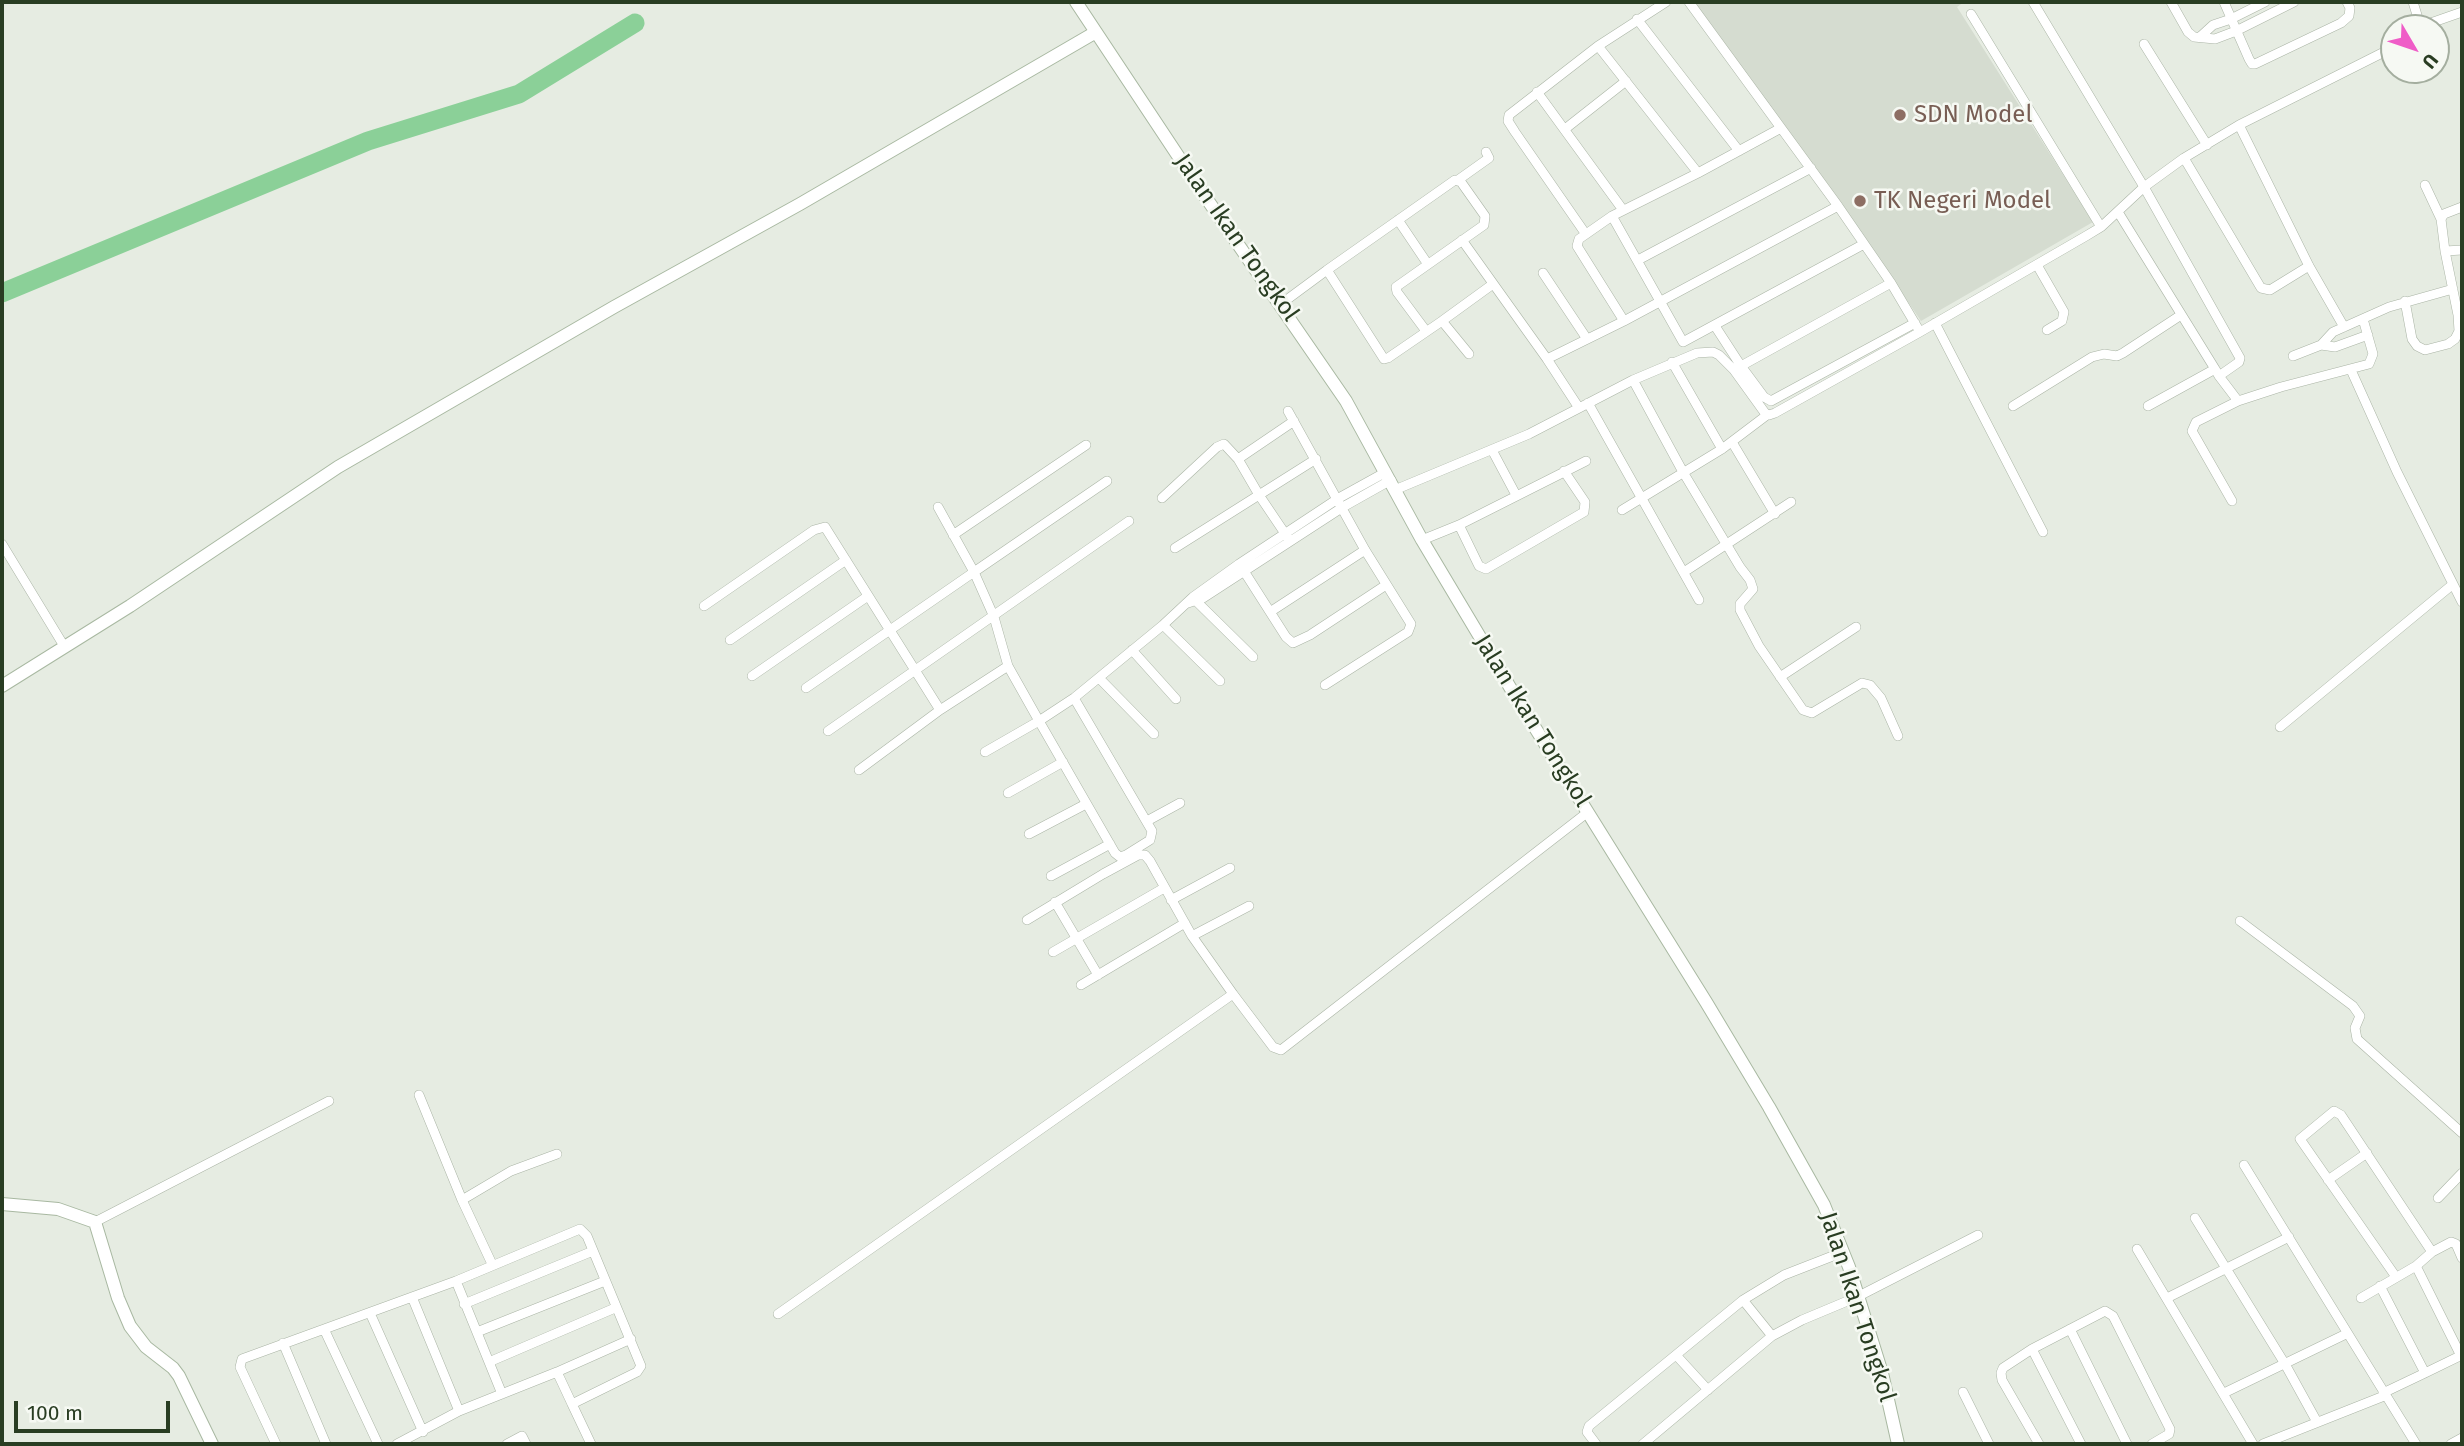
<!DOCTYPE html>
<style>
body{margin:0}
#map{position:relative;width:2464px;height:1446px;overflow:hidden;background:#e6ece2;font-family:"Fira Sans",sans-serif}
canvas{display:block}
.frame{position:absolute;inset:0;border:4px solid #293d22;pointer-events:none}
.north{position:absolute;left:2380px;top:14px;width:70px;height:70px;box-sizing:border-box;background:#f6f9f3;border:2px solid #a4ae9f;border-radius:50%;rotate:129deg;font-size:19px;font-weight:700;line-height:28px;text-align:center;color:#293d22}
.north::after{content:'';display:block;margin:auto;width:24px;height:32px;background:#ef5dc7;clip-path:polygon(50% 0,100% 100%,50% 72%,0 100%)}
.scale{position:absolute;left:14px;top:1401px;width:156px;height:32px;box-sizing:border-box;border:4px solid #293d22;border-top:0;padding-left:9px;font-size:21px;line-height:24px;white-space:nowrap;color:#293d22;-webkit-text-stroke:5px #f6f9f3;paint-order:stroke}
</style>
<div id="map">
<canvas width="2464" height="1446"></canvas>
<div class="frame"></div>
<div class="north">U</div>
<div class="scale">100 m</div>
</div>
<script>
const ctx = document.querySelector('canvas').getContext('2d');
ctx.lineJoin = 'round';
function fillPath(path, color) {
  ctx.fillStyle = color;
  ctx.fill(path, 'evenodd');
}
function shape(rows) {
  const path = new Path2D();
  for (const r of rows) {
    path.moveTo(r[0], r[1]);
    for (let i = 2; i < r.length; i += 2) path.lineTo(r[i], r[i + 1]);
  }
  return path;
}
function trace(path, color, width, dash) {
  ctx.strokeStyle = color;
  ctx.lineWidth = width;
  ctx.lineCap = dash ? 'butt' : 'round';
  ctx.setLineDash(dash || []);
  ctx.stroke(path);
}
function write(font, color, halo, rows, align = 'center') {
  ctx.font = font + ' "Fira Sans",sans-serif';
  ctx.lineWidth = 5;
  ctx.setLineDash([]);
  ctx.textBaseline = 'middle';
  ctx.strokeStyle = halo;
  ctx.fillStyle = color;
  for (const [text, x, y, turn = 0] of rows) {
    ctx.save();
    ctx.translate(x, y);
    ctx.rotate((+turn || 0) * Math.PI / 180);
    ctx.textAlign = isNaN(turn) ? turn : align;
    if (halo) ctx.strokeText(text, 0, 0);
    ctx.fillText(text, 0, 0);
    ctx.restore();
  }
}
fillPath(shape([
 [1693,2,1964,2,1957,7,2093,222,1921,321,1851,218]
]), '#d5dcd0');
trace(shape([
 [2,293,368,141,519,94,635,23]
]), '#8bd098', 19);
const street = shape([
 [1689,2,1838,206,1891,283,1920,332],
 [2033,2,2144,187,2240,358,2239,362,2219,376,2215,369,2148,406],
 [2171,2,2188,32,2194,37,2215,39,2236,31,2294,2],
 [2224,2,2249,59,2252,64,2255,64,2341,23,2349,16,2350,8,2347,2],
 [2413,2,2421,28],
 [1971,14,2101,227],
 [1637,19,1739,151],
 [2422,26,2462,12],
 [2201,36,2213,25,2231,19,2265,2],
 [2144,44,2207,145],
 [1598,46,1698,173],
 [1537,92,1623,210],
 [2239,125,2309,266,2344,327],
 [1565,129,1626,81],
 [2184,158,2261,288,2270,290,2309,266],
 [1458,180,1489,158,1486,152],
 [2425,185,2441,219],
 [2118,212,2215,369],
 [1612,216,1683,342,1864,244],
 [1398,220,1427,263],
 [1585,233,1515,132,1508,121,1509,115,1598,46,1666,2],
 [1462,240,1547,359,1579,408],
 [2445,251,2441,219,2444,214,2462,207],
 [1638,260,1811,168],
 [2037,265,2064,312,2062,321,2047,330],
 [1543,273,1587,339],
 [2405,301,2412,339,2417,346,2425,350,2448,344,2455,339,2459,331,2458,315,2445,251,2462,250],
 [1281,304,1327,270],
 [1442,321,1469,354],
 [1624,321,1577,246,1579,239,1612,216,1698,173,1781,128],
 [1935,323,2043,532],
 [1715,326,1741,366,1764,397,1771,401,1915,323],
 [1426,331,1397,292,1396,287,1484,225,1485,216,1461,182,1455,180,1327,270,1384,359,1388,358,1442,321,1493,284],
 [2321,345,2335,347,2368,335],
 [2293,356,2321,345,2333,332,2389,307,2453,289],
 [1547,359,1624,321,1838,206],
 [1672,362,1722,449],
 [1741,366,1891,283],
 [2351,370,2397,472,2462,602],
 [2219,376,2238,401],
 [1633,380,1683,472,1740,567,1750,580,1753,589,1740,604,1740,610,1759,646,1803,710,1812,713,1862,683,1870,685,1881,698,1898,736],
 [1588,403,1699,600],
 [2013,406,2092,357,2104,354,2117,356,2123,353,2181,315],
 [1288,411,1365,550,1411,624,1408,632,1325,685],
 [1732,442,1775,514],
 [1492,450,1516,495],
 [1238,459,1294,421],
 [1397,489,1529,434,1633,380,1697,353,1713,352,1719,355,1734,370,1765,413,1769,415,1775,413,1920,332,2086,236,2101,227,2144,187,2184,158,2239,125,2394,47],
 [1162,498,1217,447,1224,444,1238,459,1259,495,1288,538],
 [2232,501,2192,431,2196,422,2238,401,2281,387,2369,364,2373,354,2363,319],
 [938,507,974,572,1107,481],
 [1622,510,1722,449,1767,415],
 [1459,525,1479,566,1486,569,1584,512,1585,502,1564,471],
 [953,535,1086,445],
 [1422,540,1459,525,1586,461],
 [2,544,64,646],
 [1175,548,1316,459],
 [1242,568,1286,637,1293,643,1310,635,1386,585],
 [1684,572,1791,502],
 [1194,599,1253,657],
 [1188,603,1203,598,1343,507,1391,480],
 [704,606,814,530,825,527,940,710],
 [1270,612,1365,550],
 [1163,625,1220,681],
 [730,640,846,560],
 [1132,650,1176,699],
 [752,676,868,596],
 [1780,677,1856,627],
 [1099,678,1154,734],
 [806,688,974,572,994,617,1008,666],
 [1074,698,1152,831,1150,840,1126,855,1120,857,1115,853,1039,721,1074,698,1163,625,1193,597,1239,564,1339,498,1386,472],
 [2280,727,2452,585],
 [828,731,1129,521],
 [859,770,940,710,1008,666,1039,721,985,752],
 [1008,793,1063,762],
 [1147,821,1180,803],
 [1029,834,1086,804],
 [1051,876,1110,844],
 [1171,900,1230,868],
 [1055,902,1098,975],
 [1027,920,1103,874,1138,855,1145,855,1150,861,1192,936,1233,994,1273,1047,1281,1050,1588,812],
 [2240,921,2353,1006,2360,1016,2355,1028,2357,1039,2462,1133],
 [1192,936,1249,906],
 [1053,952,1164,888],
 [1081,985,1185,923],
 [419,1095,462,1200,492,1264],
 [2244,1165,2416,1444],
 [2328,1180,2367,1153],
 [2438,1198,2462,1173],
 [462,1200,511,1171,557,1154],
 [2195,1218,2285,1364,2317,1422],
 [95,1222,329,1101],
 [2137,1249,2253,1444],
 [2396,1277,2300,1139,2334,1111,2341,1115,2432,1252],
 [456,1281,502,1394],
 [2380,1286,2425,1373,2462,1355],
 [412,1297,459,1411],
 [2167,1298,2289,1237],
 [2361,1298,2416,1266],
 [1743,1300,1772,1336],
 [464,1304,593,1251],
 [370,1313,423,1432],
 [778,1314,1233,994],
 [324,1329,378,1444],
 [2070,1329,2127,1444],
 [477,1332,605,1281],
 [283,1343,326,1444],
 [2032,1349,2081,1444],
 [1676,1355,1708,1390],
 [2461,1356,2416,1266,2432,1252,2451,1242,2456,1244,2462,1258],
 [489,1362,615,1308],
 [1963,1392,1989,1444],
 [2224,1393,2346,1334],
 [2383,1393,2425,1373],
 [572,1404,591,1444],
 [276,1444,240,1367,242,1359,456,1281,580,1229,587,1236,641,1366,637,1372,572,1404,557,1372],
 [397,1444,459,1411,557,1372,631,1339],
 [507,1444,522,1436,526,1444],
 [1596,1444,1587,1432,1589,1426,1743,1300,1784,1275,1843,1252],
 [1643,1444,1772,1336,1802,1320,1857,1297,1978,1235],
 [2039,1444,2002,1380,2001,1373,2003,1368,2032,1349,2105,1311,2113,1316,2170,1429,2169,1434,2152,1444],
 [2263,1444,2384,1396],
 [2451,1444,2462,1438]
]);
const secondary = shape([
 [1076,2,1200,189,1346,401,1422,540,1514,694,1706,1002,1769,1107,1824,1205,1849,1267,1882,1373,1898,1444],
 [2,686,130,606,338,467,614,307,800,204,1096,32],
 [2,1204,58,1209,95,1222,118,1298,130,1326,146,1347,173,1368,179,1376,212,1444]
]);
trace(street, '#aab4a5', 10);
trace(secondary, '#a8b8a1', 14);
trace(street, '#fff', 9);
trace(secondary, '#fff', 12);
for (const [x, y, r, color] of [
 [1900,115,7,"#8d6e63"],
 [1860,201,7,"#8d6e63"]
]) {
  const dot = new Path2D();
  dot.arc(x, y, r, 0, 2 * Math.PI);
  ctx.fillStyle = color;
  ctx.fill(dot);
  trace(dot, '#f6f9f3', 2.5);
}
write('24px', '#785e54', '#f6f9f3', [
 ["SDN Model",1914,115],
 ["TK Negeri Model",1874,201]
], 'left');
write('24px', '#293d22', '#f6f9f3', [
 ["Jalan Ikan Tongkol",1236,238,55],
 ["Jalan Ikan Tongkol",1532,721,58],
 ["Jalan Ikan Tongkol",1857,1307,72]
]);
</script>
